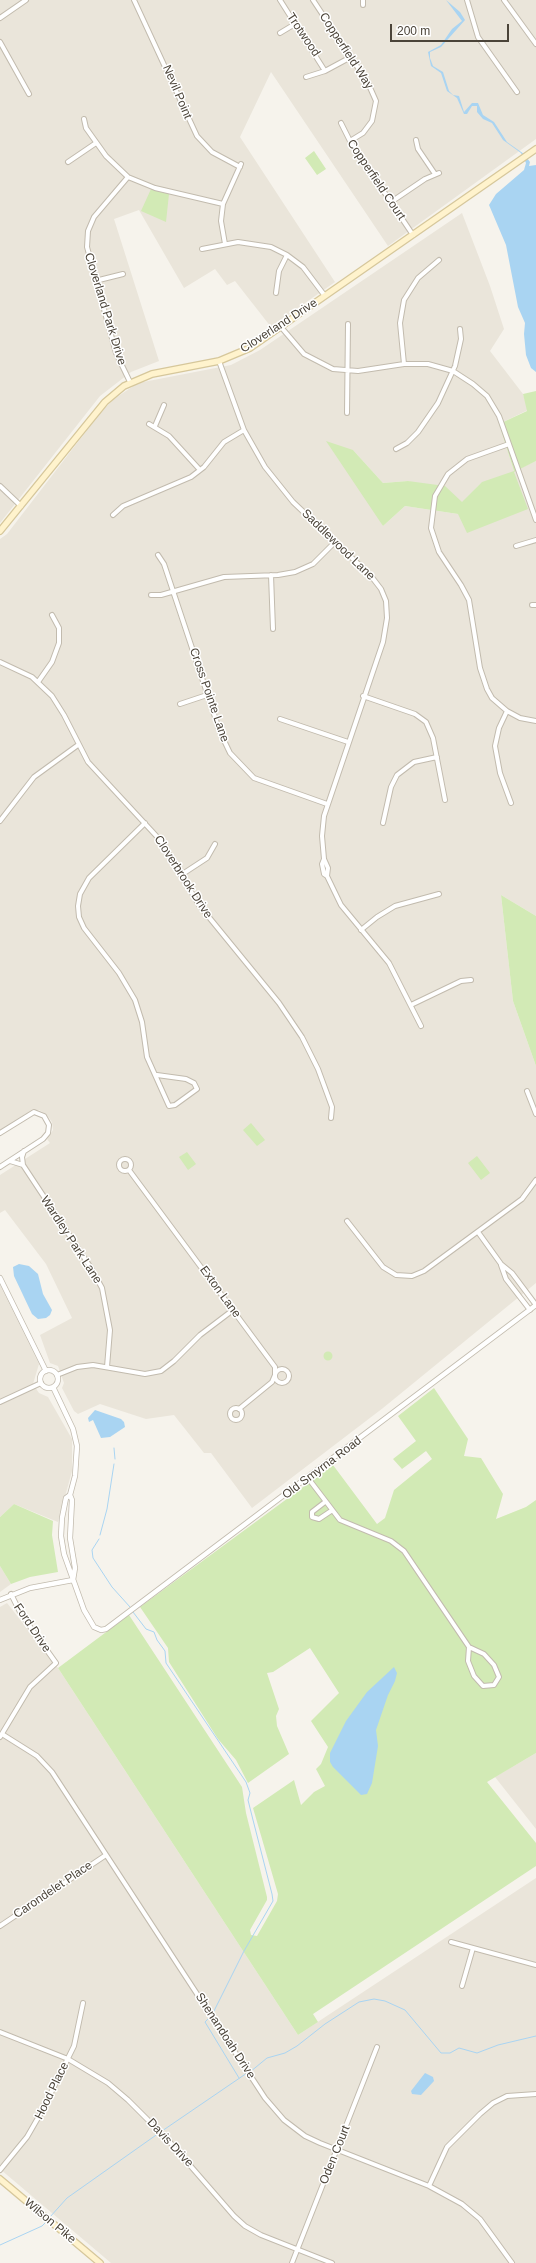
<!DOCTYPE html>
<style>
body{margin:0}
#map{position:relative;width:536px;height:2263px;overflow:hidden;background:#f6f3ec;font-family:Helvetica,sans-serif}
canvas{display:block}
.scale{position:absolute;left:390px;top:24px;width:119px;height:18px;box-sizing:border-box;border:2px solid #4b4439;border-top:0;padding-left:5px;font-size:12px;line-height:14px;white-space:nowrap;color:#4b4439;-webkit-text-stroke:3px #fff;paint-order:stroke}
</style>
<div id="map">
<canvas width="536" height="2263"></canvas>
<div class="scale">200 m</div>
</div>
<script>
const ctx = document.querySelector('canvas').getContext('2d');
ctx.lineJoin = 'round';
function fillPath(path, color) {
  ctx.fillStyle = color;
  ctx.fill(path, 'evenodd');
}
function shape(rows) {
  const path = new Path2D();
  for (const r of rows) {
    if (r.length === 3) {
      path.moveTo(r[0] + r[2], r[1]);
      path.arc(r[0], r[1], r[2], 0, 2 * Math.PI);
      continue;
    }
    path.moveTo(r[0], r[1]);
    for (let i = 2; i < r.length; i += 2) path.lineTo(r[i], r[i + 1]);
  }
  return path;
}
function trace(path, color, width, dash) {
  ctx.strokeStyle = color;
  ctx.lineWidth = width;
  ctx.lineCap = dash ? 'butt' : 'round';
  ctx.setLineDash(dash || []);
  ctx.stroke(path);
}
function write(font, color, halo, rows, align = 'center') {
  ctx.font = font + ' Helvetica,sans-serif';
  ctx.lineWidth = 3;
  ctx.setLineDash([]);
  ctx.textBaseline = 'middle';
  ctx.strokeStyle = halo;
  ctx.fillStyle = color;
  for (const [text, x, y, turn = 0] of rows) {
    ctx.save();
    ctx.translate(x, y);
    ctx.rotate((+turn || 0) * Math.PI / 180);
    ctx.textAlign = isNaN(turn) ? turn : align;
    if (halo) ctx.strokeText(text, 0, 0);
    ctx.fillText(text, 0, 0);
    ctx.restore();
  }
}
fillPath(shape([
 [0,0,536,0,536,139,388,246,271,72,240,137,335,282,271,327,235,281,227,285,215,269,184,288,139,210,114,219,159,361,131,372,100,396,0,523],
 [462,213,490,286,504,329,490,351,523,394,528,410,499,424,514,471,536,461,536,916,501,895,513,1001,536,1066,536,1283,383,1408,252,1508,211,1453,204,1453,174,1415,146,1419,100,1404,78,1414,74,1411,62,1388,64,1383,58,1366,50,1363,40,1335,72,1318,46,1264,5,1210,0,1213,0,1175,50,1143,47,1139,53,1130,52,1122,46,1114,39,1110,32,1110,0,1133,0,539,7,534,101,412,114,399,138,383,231,365,260,350],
 [353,450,383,483,408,481,462,503,482,482,458,514,405,506,383,526],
 [0,1285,39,1364,33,1384,39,1393,48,1397,72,1439,72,1471,58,1522,14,1504,0,1517],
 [0,1566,11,1584,0,1592],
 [7,1603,58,1668,298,2035,536,1878,536,2263,111,2263,0,2169,0,1607],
 [536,1753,536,1829,495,1777]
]), '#eae5da');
fillPath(shape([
 [314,151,326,169,317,175,305,158],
 [151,189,169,194,166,222,141,211],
 [536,391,536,461,514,472,528,509,467,533,458,514,405,506,383,526,326,441,353,450,383,483,408,481,445,486,462,502,482,482,514,471,499,424,527,411,523,394],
 [501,895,536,916,536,1066,513,1001],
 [251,1123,265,1140,257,1146,243,1130],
 [187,1152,196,1164,188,1170,179,1157],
 [477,1156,490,1173,481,1180,468,1163],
 [328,1356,4.5],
 [434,1388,468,1439,464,1456,481,1458,503,1494,496,1519,526,1507,536,1500,536,1753,487,1782,536,1843,536,1866,313,2014,318,2022,298,2035,58,1668,129,1615,242,1787,246,1813,267,1897,267,1900,250,1930,251,1935,257,1936,277,1901,278,1894,253,1808,294,1780,301,1805,314,1792,325,1786,316,1769,321,1764,328,1747,311,1721,339,1693,310,1648,273,1672,267,1673,279,1709,276,1716,277,1726,289,1754,248,1783,236,1760,218,1739,169,1662,168,1648,140,1607,333,1465,377,1524,385,1518,394,1490,432,1459,426,1451,402,1469,393,1459,416,1441,398,1416],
 [14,1504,53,1521,52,1535,58,1572,30,1577,11,1584,0,1566,0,1517]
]), '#d2eab5');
fillPath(shape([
 [446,0,460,12,465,20,441,47,430,52,430,58,433,66,443,72,449,91,453,95,459,96,464,112,472,103,478,103,483,115,494,122,507,142,524,154,530,162,529,166,536,165,536,372,531,368,526,355,524,334,525,323,518,307,506,245,489,205,496,194,524,170,526,163,521,153,503,140,492,123,483,119,477,112,477,106,472,106,467,114,464,114,457,98,447,91,441,73,431,66,428,52,441,45,452,29,462,21],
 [19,1264,29,1266,38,1274,43,1294,52,1310,50,1315,46,1318,38,1319,32,1314,14,1276,13,1267],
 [95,1410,121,1419,124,1422,125,1427,110,1437,101,1438,93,1420,89,1422,88,1418],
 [394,1667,397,1673,395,1681,388,1695,376,1730,378,1746,372,1783,367,1794,361,1795,333,1767,330,1762,330,1753,346,1721,367,1692],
 [425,2073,433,2077,434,2081,421,2095,412,2094,411,2091]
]), '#a9d4f2');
trace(shape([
 [114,1448,115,1459],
 [100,1535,107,1509,114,1464],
 [99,1539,92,1550,93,1558,112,1587,130,1607],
 [133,1612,146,1629,154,1632,157,1640,165,1651,166,1663,246,1782,250,1793,248,1800,253,1820,272,1894,273,1901,244,1951,212,2015],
 [210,2017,205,2022,239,2078],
 [250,2072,267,2058,285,2053,297,2046,325,2024,359,2002,374,1999,385,2001,405,2010,441,2053,450,2053,459,2048,477,2053,498,2045,536,2036],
 [162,2131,247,2073],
 [50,2217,67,2198,159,2133],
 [0,2245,42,2226,47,2221]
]), '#a9d4f2', 1);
const minor = shape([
 [134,0,197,136,212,152,240,167],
 [280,0,325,71],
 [313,0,368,83,376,101,372,121,363,133,350,141],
 [363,0,363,5],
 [467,0,478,37,517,92],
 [504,0,536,44],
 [0,18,26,0],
 [280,33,295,24],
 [0,42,29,94],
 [306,77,325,71,351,57],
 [84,119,86,128,106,156,128,177,155,188,223,204],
 [341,123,350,141,413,235],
 [416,140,418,149,435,174],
 [68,162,96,143],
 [128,177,94,217,88,231,87,247,116,353,130,382],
 [391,202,425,179,439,173],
 [225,244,221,221,223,204,241,164],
 [202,249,238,242,271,247,287,255,303,267,325,296],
 [95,281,123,274],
 [276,293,279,271,287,255],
 [281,327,304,354,333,369,358,371,404,364,428,364,453,371,473,384,487,396,499,416,536,520],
 [219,361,244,430,265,467,293,502,371,576,381,589,386,601,387,618,383,642,324,816,322,836,324,859,322,864,324,874,327,876,328,868,324,859],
 [404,364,400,323,404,300,418,278,439,260],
 [347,413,348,324],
 [149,424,169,436,200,470],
 [155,426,164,405],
 [509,444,467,459,448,474,435,496,431,528,439,552,461,585,469,600,480,668,487,689,492,698,507,711,520,718,536,721],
 [396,449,407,443,418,432,438,403,455,366,461,339,460,329],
 [0,486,21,506],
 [113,515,123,506,191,477,204,467,224,442,244,430],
 [516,546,536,540],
 [158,555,164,564,220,732,230,753,254,778,327,804],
 [271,575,273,629],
 [151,595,161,595,224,577,278,575,295,572,313,564,335,542],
 [532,605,536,605],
 [0,662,32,677,52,696,64,715,88,762,161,841,199,905,279,1003,302,1037,318,1069,332,1107,331,1118],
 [38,682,52,662,59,643,59,628,52,615],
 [363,696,415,714,426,722,433,738,445,800],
 [180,704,207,695],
 [507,711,499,728,495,746,500,773,511,803],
 [280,719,348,742],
 [0,821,34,777,78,745],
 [145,823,89,878,80,894,78,906,79,917,84,928,119,973,135,1000,142,1022,147,1057,169,1106,175,1105,197,1089,194,1083,186,1079,157,1075],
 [383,823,391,787,397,775,414,762,437,757],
 [181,875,207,858,215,844],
 [327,876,341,905,389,963,421,1026],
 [361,930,377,917,395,906,439,894],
 [411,1005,461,981,471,980],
 [527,1091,536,1114],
 [0,1133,34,1112,44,1116,49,1125,48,1133,43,1139,0,1167],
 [24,1151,22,1157,23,1165,91,1268,102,1288,110,1330,107,1367],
 [125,1165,6],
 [10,1161,23,1165],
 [129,1170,275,1367,275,1375,272,1382,239,1409],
 [347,1221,383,1267,396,1275,412,1276,424,1271,522,1199,536,1180],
 [478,1232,501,1264,512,1273,536,1305],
 [501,1265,506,1279,530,1310],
 [282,1376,7],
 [57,1375,77,1367,93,1365,145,1374,161,1371,174,1361,200,1335,233,1310],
 [0,1402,41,1383],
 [236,1414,6],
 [308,1478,340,1520,391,1541,404,1551,469,1647,484,1654,494,1665,499,1677,494,1685,483,1686,474,1676,468,1661,469,1647],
 [325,1502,312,1512,312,1517,319,1519,331,1511],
 [2,1734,37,1756,52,1772,265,2098,284,2120,305,2136,320,2143,429,2186,462,2204,480,2219,512,2263],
 [0,1737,30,1687,56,1663,21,1614,11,1594],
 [0,1926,106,1855],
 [451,1942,536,1965],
 [462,1986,473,1948],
 [0,2032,68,2059,108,2083,128,2100,168,2140,234,2216,245,2226,261,2235,332,2263],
 [0,2170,27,2137,42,2111,74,2046,83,2003],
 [429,2186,447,2147,480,2114,493,2103,507,2096,536,2094],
 [292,2263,377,2047]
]);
const tertiary = shape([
 [0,1278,46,1371],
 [49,1379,9],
 [53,1387,73,1429,77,1446,75,1476,70,1495,66,1498,62,1518,61,1536,64,1554,84,1610,94,1627,101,1630,106,1629,536,1305],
 [70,1495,72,1500,70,1538,75,1568,73,1580],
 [0,1600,30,1588,73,1580]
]);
const secondary = shape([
 [0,531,105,402,124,386,152,374,219,361,250,348,536,149],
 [0,2179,100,2263]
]);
trace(minor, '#c2bbae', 6);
trace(tertiary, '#c2bbae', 6);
trace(secondary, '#d6c79b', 8);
trace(minor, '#fff', 4);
trace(tertiary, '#fff', 4.5);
trace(secondary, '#fff3cd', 5.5);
write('12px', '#4b4439', '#fff', [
 ["Trotwood",303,35,56],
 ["Copperfield Way",346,51,57],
 ["Nevil Point",177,92,67],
 ["Copperfield Court",376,180,56],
 ["Cloverland Park Drive",105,309,73],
 ["Cloverland Drive",279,326,-33],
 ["Saddlewood Lane",338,545,44],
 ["Cross Pointe Lane",209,695,71],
 ["Cloverbrook Drive",183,877,57],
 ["Wardley Park Lane",71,1240,57],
 ["Exton Lane",220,1292,54],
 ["Old Smyrna Road",322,1468,-37],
 ["Ford Drive",32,1628,56],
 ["Carondelet Place",53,1890,-34],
 ["Shenandoah Drive",225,2036,57],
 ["Hood Place",52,2091,-64],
 ["Davis Drive",170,2143,47],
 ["Oden Court",335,2155,-68],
 ["Wilson Pike",50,2221,40]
]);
</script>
